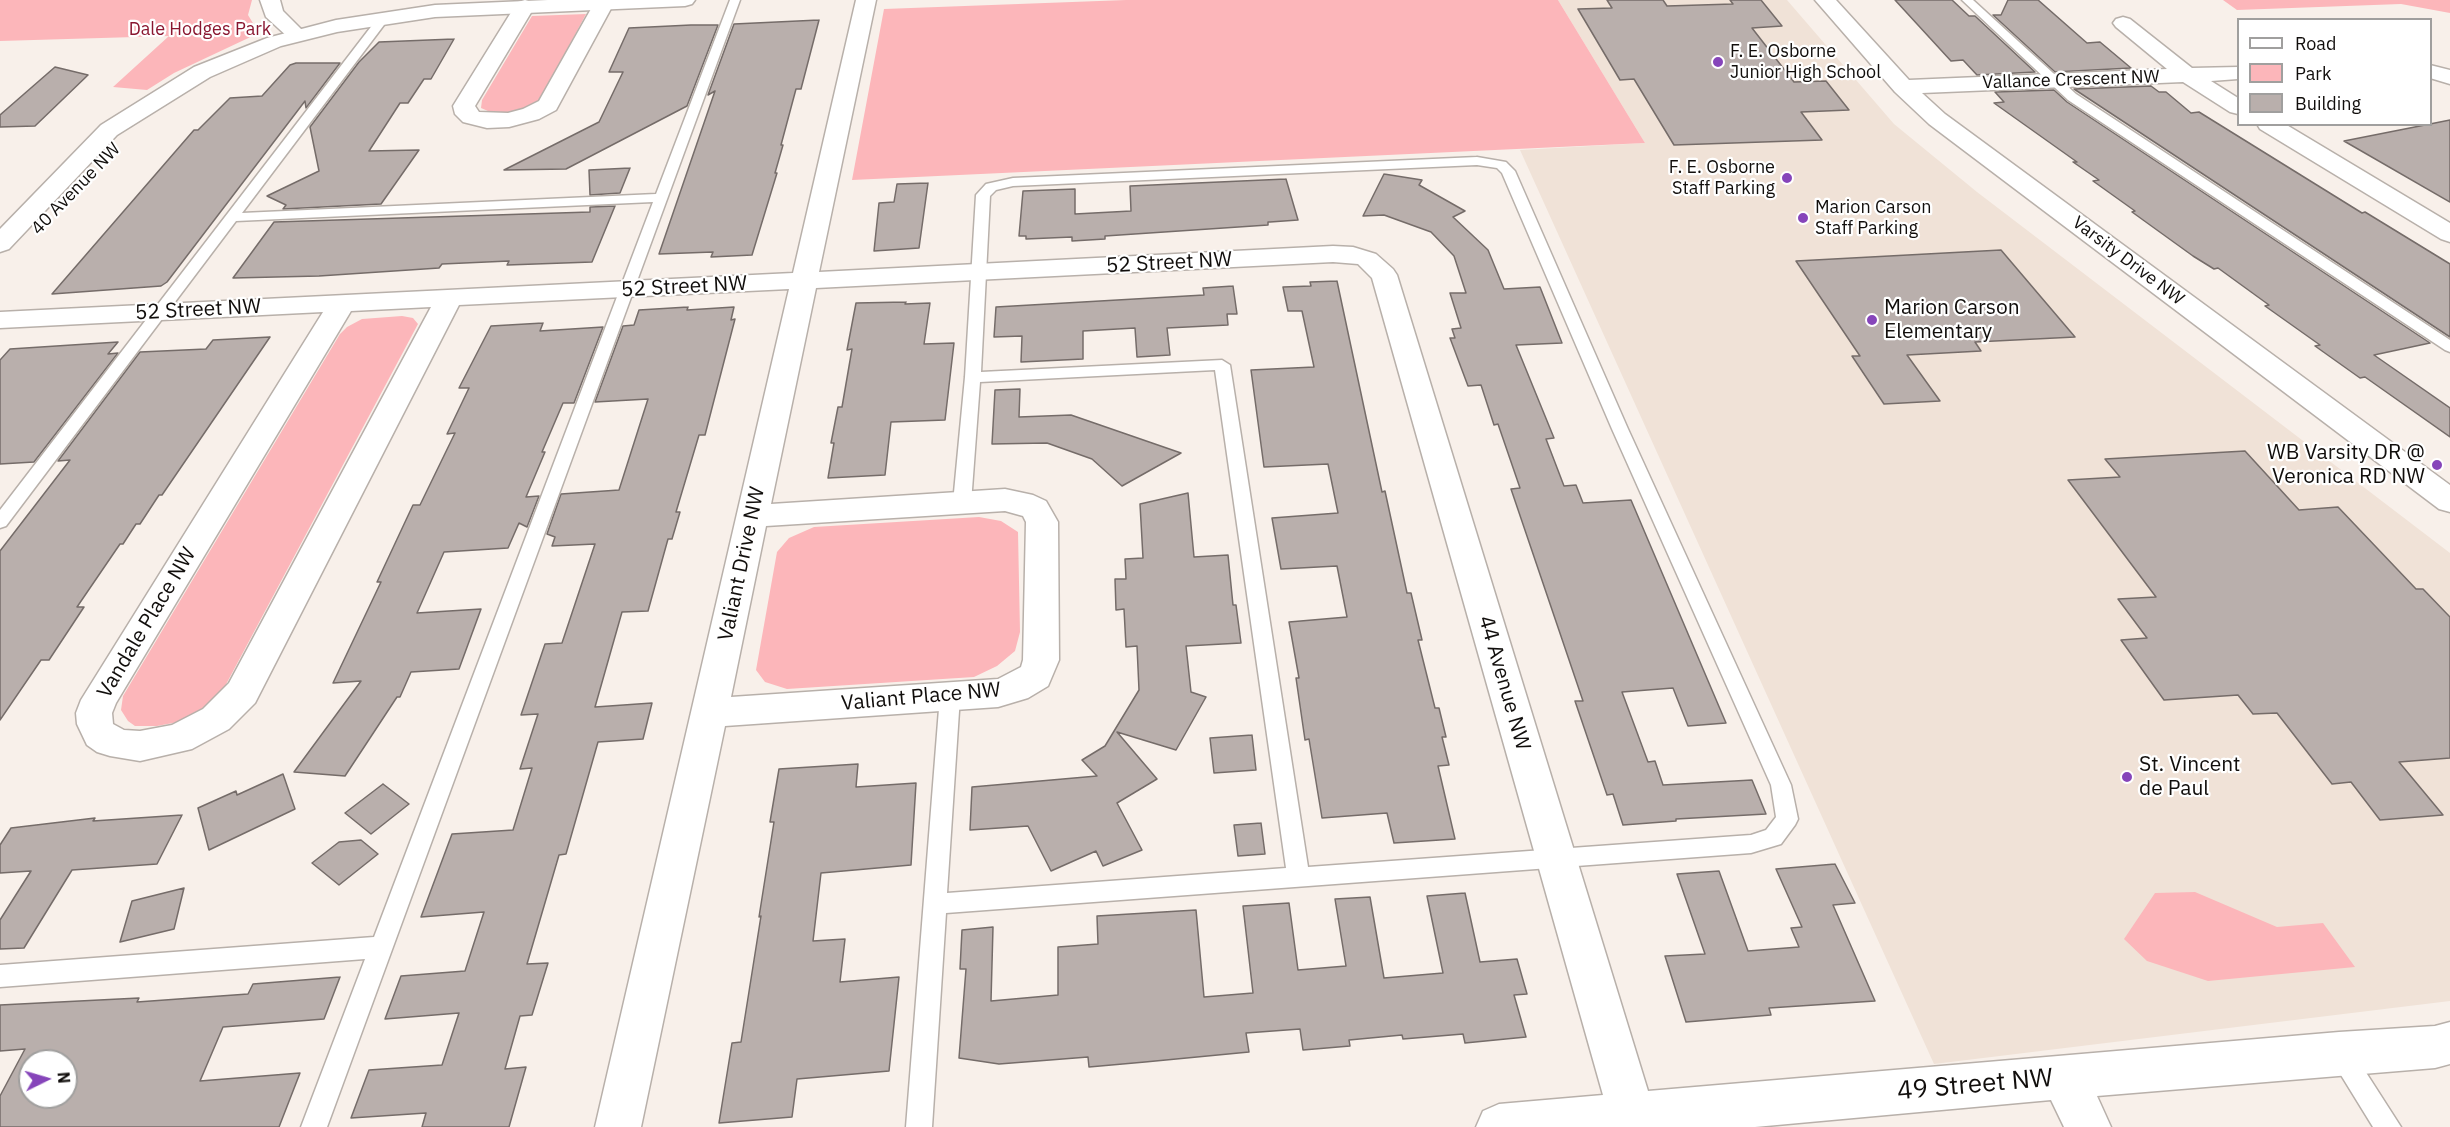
<!DOCTYPE html>
<style>
body{margin:0}
#map{position:relative;width:2450px;height:1127px;overflow:hidden;background:#f8f0ea;font-family:"IBM Plex Sans",sans-serif}
canvas{display:block}
.legend{position:absolute;left:2237px;top:18px;width:195px;height:108px;box-sizing:border-box;background:#fff;border:2px solid #a09f9e;margin:0;padding:8px 10px;list-style:none;font-size:18px;color:#110e0c}
.legend li{display:flex;align-items:center;gap:12px;height:30px}
.legend b{width:30px;border:2px solid #a09f9e}
.north{position:absolute;left:18px;top:1049px;width:60px;height:60px;box-sizing:border-box;background:#fff;border:2px solid #a09f9e;border-radius:50%;rotate:85deg;font-size:16px;font-weight:700;line-height:24px;text-align:center;color:#110e0c}
.north::after{content:'';display:block;margin:auto;width:21px;height:27px;background:#8645ba;clip-path:polygon(50% 0,100% 100%,50% 72%,0 100%)}
</style>
<div id="map">
<canvas width="2450" height="1127"></canvas>
<ul class="legend">
<li><b style="height:8px;background:#fff"></b>Road</li>
<li><b style="height:16px;background:#fcb6ba"></b>Park</li>
<li><b style="height:16px;background:#b9afac"></b>Building</li>
</ul>
<div class="north">N</div>
</div>
<script>
const ctx = document.querySelector('canvas').getContext('2d');
ctx.lineJoin = 'round';
function fillPath(path, color) {
  ctx.fillStyle = color;
  ctx.fill(path, 'evenodd');
}
function shape(rows) {
  const path = new Path2D();
  for (const r of rows) {
    path.moveTo(r[0], r[1]);
    for (let i = 2; i < r.length; i += 2) path.lineTo(r[i], r[i + 1]);
  }
  return path;
}
function trace(path, color, width, dash) {
  ctx.strokeStyle = color;
  ctx.lineWidth = width;
  ctx.lineCap = dash ? 'butt' : 'round';
  ctx.setLineDash(dash || []);
  ctx.stroke(path);
}
function write(font, color, halo, rows, align = 'center') {
  ctx.font = font + ' "IBM Plex Sans",sans-serif';
  ctx.lineWidth = 4.5;
  ctx.setLineDash([]);
  ctx.textBaseline = 'middle';
  ctx.strokeStyle = halo;
  ctx.fillStyle = color;
  for (const [text, x, y, turn = 0] of rows) {
    ctx.save();
    ctx.translate(x, y);
    ctx.rotate((+turn || 0) * Math.PI / 180);
    ctx.textAlign = isNaN(turn) ? turn : align;
    if (halo) ctx.strokeText(text, 0, 0);
    ctx.fillText(text, 0, 0);
    ctx.restore();
  }
}
fillPath(shape([
 [1558,0,1787,0,1894,124,1977,192,2450,553,2450,1001,1934,1064,1520,150,1645,143]
]), '#f0e2d7');
fillPath(shape([
 [0,0,252,0,248,15,259,33,174,73,147,90,113,87,169,36,0,41],
 [1126,0,1558,0,1645,143,852,180,884,9],
 [2223,0,2450,0,2450,13,2401,4,2237,10],
 [586,14,541,99,536,105,515,113,495,114,481,108,482,100,532,16],
 [402,316,413,318,418,324,223,690,198,712,178,722,157,726,135,726,128,721,121,710,123,696,340,334,347,327,362,319],
 [979,517,1001,521,1018,532,1020,632,1015,651,997,666,974,677,787,689,765,682,756,670,777,552,789,538,814,527],
 [2195,892,2277,927,2323,923,2355,967,2208,981,2147,961,2124,939,2155,893]
]), '#fcb6ba');
const building = shape([
 [1607,0,1663,0,1667,6,1733,4,1730,0,1761,0,1782,26,1752,28,1794,82,1826,81,1849,110,1801,112,1822,140,1674,145,1634,79,1620,80,1578,9,1612,8,1607,0],
 [1895,0,1952,0,1969,16,1975,16,2035,72,1977,75,1963,60,1951,61,1895,0],
 [2008,0,2038,0,2087,43,2100,42,2131,68,2055,72,1993,15,2001,15,2008,0],
 [819,20,801,89,796,89,781,145,783,145,775,173,777,173,752,255,711,257,713,252,659,254,715,91,708,95,734,24,819,20],
 [691,25,718,25,687,106,566,169,504,170,599,122,623,72,609,72,629,28,691,25],
 [454,39,431,79,424,79,408,103,400,103,369,151,419,150,381,204,283,209,286,205,267,196,319,171,310,127,359,62,379,42,454,39],
 [296,63,340,63,306,108,305,101,167,282,161,286,52,294,194,130,198,130,230,98,262,96,290,65,296,63],
 [55,67,88,75,35,126,0,127,0,115,55,67],
 [2151,86,2159,92,2166,92,2191,113,2199,112,2362,213,2365,212,2450,264,2450,337,2074,89,2151,86],
 [2054,90,2067,102,2430,343,2374,355,2450,408,2450,437,2365,377,2360,378,2315,346,2320,345,2265,306,2269,305,2218,268,2214,269,2193,256,2132,212,2135,211,2093,181,2099,180,2073,162,2077,162,1994,103,2004,102,1995,92,2054,90],
 [2450,120,2450,202,2344,141,2430,124,2450,120],
 [630,168,620,193,590,195,589,170,630,168],
 [1384,174,1422,180,1419,185,1465,211,1453,217,1488,250,1504,289,1540,287,1562,343,1516,345,1554,438,1546,439,1564,486,1576,485,1583,503,1631,500,1726,723,1688,726,1673,688,1622,692,1648,762,1655,761,1663,785,1752,780,1766,814,1676,819,1676,821,1623,825,1613,794,1607,795,1575,701,1583,701,1511,489,1520,488,1498,424,1494,425,1481,385,1468,386,1450,338,1455,338,1452,329,1461,328,1450,293,1466,293,1454,256,1431,232,1384,215,1363,216,1384,174],
 [1286,179,1298,220,1270,222,1268,222,1268,225,1105,236,1105,239,1072,241,1072,237,1026,239,1026,236,1019,236,1023,191,1075,189,1075,214,1131,211,1130,186,1286,179],
 [928,183,919,248,874,251,879,203,894,202,897,184,928,183],
 [615,206,592,262,507,265,509,261,442,264,439,268,319,276,233,278,274,222,590,212,590,207,615,206],
 [2001,250,2075,337,1975,342,1981,351,1907,355,1940,401,1884,404,1852,356,1860,356,1796,261,2001,250],
 [1337,281,1382,492,1385,491,1407,593,1411,593,1422,640,1418,640,1435,708,1439,708,1446,737,1442,737,1449,765,1438,766,1455,839,1394,843,1387,813,1322,818,1309,739,1305,740,1296,678,1299,678,1289,622,1347,617,1337,566,1281,569,1272,518,1338,513,1328,464,1264,467,1251,370,1314,367,1302,311,1288,311,1283,287,1311,286,1310,282,1337,281],
 [1233,286,1237,314,1227,314,1228,325,1167,328,1170,355,1137,357,1135,328,1083,331,1083,359,1021,362,1022,336,994,337,996,307,1204,295,1203,288,1233,286],
 [906,302,905,304,930,303,924,344,954,343,945,420,891,422,885,475,828,478,834,443,831,443,838,407,842,407,852,349,847,350,856,303,906,302],
 [688,307,687,310,734,307,731,320,735,319,705,435,699,435,676,512,680,512,672,539,668,539,648,611,622,612,595,707,652,703,643,739,598,742,566,854,559,855,527,964,548,963,532,1015,520,1016,505,1069,526,1067,509,1127,422,1127,426,1113,351,1118,369,1070,442,1065,459,1013,385,1019,401,976,465,971,484,912,421,917,452,834,513,830,532,768,520,769,538,714,521,715,545,644,562,643,595,544,552,546,555,537,547,534,561,494,619,490,648,399,595,402,623,326,634,325,639,310,688,307],
 [543,323,540,331,603,327,574,403,563,403,542,452,545,452,526,497,539,496,527,527,519,523,508,548,444,552,417,613,481,609,459,669,411,672,400,697,397,697,345,776,294,772,361,681,333,683,381,582,377,582,413,505,420,505,455,433,447,434,469,388,459,388,491,326,543,323],
 [270,337,162,495,159,495,140,524,136,524,123,544,120,544,77,607,84,607,49,660,41,660,0,720,0,551,70,460,58,461,140,352,206,349,213,340,270,337],
 [118,342,108,354,118,353,34,462,0,464,0,360,10,349,118,342],
 [1020,389,1019,417,1071,415,1181,453,1122,486,1092,459,1047,443,992,444,995,390,1020,389],
 [2245,451,2299,510,2338,507,2416,589,2423,589,2450,617,2450,758,2399,762,2443,815,2380,820,2351,782,2332,784,2277,713,2253,714,2238,695,2164,700,2121,640,2147,638,2118,599,2156,597,2068,480,2120,477,2105,459,2245,451],
 [1188,493,1194,557,1228,555,1233,605,1236,605,1241,643,1186,646,1191,692,1206,697,1176,750,1117,732,1157,779,1117,803,1142,850,1103,866,1096,851,1051,871,1028,826,970,830,972,787,1097,776,1082,760,1105,746,1139,690,1137,646,1126,647,1124,609,1116,610,1115,579,1126,579,1125,559,1143,558,1140,504,1188,493],
 [1252,735,1256,770,1214,773,1210,738,1252,735],
 [858,764,856,787,916,783,911,865,821,873,813,941,845,939,840,982,899,977,889,1071,797,1079,792,1117,719,1123,732,1043,741,1042,761,916,759,917,774,822,770,822,779,769,858,764],
 [283,774,295,809,209,850,198,808,236,791,237,795,283,774],
 [383,784,409,804,371,834,345,813,383,784],
 [182,815,157,864,72,870,24,948,0,949,0,920,31,871,0,873,0,845,11,828,95,818,93,821,182,815],
 [1261,823,1265,854,1238,856,1234,825,1261,823],
 [361,840,378,854,339,885,312,863,339,842,361,840],
 [1835,864,1855,903,1833,905,1875,1001,1769,1008,1771,1015,1686,1022,1665,956,1705,954,1677,874,1719,871,1748,951,1799,947,1791,928,1802,927,1776,869,1835,864],
 [184,888,174,929,120,942,132,901,184,888],
 [1465,893,1480,962,1517,959,1527,994,1514,995,1526,1037,1465,1043,1463,1034,1403,1039,1402,1035,1349,1040,1350,1046,1303,1050,1300,1029,1246,1033,1249,1052,1145,1062,1089,1067,1088,1057,999,1064,959,1058,966,969,960,969,962,930,993,927,991,1001,1058,995,1058,947,1098,944,1097,916,1196,910,1204,997,1253,993,1243,906,1289,903,1298,970,1346,966,1335,899,1370,897,1384,978,1443,973,1427,896,1465,893],
 [340,977,324,1019,223,1027,200,1081,300,1073,279,1127,0,1127,0,1096,25,1049,0,1051,0,1005,139,998,137,1002,248,994,253,984,340,977],
 [30,1061,66,1061,66,1097,30,1097,30,1061]
]);
fillPath(building, '#b9afac');
trace(building, '#756c69', 1.5);
const service = shape([
 [730,0,740,0,327,1127,301,1127,365,959,0,987,0,965,374,937,653,202,236,221,6,526,0,528,0,510,380,15,384,14,390,17,242,213,656,194,730,0],
 [1962,0,1973,0,2076,94,2450,340,2450,352,2445,350,2068,100,1962,0],
 [1477,157,1506,162,1515,171,1628,429,1791,785,1798,819,1795,825,1781,844,1751,853,946,913,932,1127,906,1127,940,696,943,691,950,688,957,691,960,696,947,893,1286,868,1215,370,980,382,971,503,968,507,962,509,956,507,953,503,965,377,976,195,986,184,1013,178,1477,157],
 [1477,165,1497,168,1502,173,1612,429,1771,785,1776,817,1766,830,1751,835,1308,867,1230,365,1222,360,981,372,990,196,996,190,1013,186,1477,165],
 [2340,1042,2349,1046,2401,1127,2373,1127,2328,1054,2331,1046,2340,1042]
]);
const minor = shape([
 [260,0,280,0,283,11,307,35,304,39,297,41,290,39,266,17,260,0],
 [525,0,532,2,535,6,475,106,479,112,508,113,523,109,539,101,596,0,612,0,614,3,556,110,539,119,509,127,487,128,463,122,455,114,453,106,515,6,518,2,525,0],
 [856,0,876,0,819,272,1333,246,1353,247,1376,254,1393,269,1397,275,1648,1091,2339,1032,2435,1026,2450,1022,2450,1064,2435,1068,2097,1096,2111,1127,2064,1127,2051,1100,1755,1127,1476,1127,1483,1111,1499,1104,1603,1095,1372,278,1358,264,1333,262,816,288,771,504,1005,489,1033,495,1046,501,1058,522,1059,660,1048,686,1028,698,998,707,725,726,641,1127,595,1127,789,289,459,305,255,703,229,729,192,749,140,761,110,756,97,752,87,745,77,724,76,713,81,700,323,312,0,328,0,312,793,273,856,0],
 [431,307,229,683,203,709,172,725,140,731,124,730,113,724,112,713,116,703,351,311,431,307],
 [1005,511,1023,516,1026,522,1023,660,1021,667,998,679,731,697,766,526,1005,511],
 [1815,0,1836,0,1909,80,2167,69,2116,27,2113,23,2116,19,2123,17,2130,19,2192,68,2238,67,2238,79,2211,81,2238,98,2238,114,2230,112,2183,82,1922,93,1945,114,2450,485,2450,512,2439,509,1929,124,1895,92,1815,0],
 [2430,65,2450,70,2450,84,2430,78,2430,65],
 [2257,124,2285,124,2450,223,2450,242,2441,239,2260,129,2257,124]
]);
const tertiary = shape([
 [548,0,695,0,692,4,685,6,435,17,337,32,281,46,210,77,117,135,9,249,0,252,0,229,101,125,194,67,267,38,336,20,435,5,548,0]
]);
trace(service, '#b8b0aa', 3);
trace(minor, '#b8b0aa', 3);
trace(tertiary, '#b8b0aa', 3);
fillPath(service, '#fff');
fillPath(minor, '#fff');
fillPath(tertiary, '#fff');
for (const [x, y, r, color] of [
 [1718,62,6,"#8645ba"],
 [1787,178,6,"#8645ba"],
 [1803,218,6,"#8645ba"],
 [1872,320,6,"#8645ba"],
 [2437,465,6,"#8645ba"],
 [2127,777,6,"#8645ba"]
]) {
  const dot = new Path2D();
  dot.arc(x, y, r, 0, 2 * Math.PI);
  ctx.fillStyle = color;
  ctx.fill(dot);
  trace(dot, '#fff', 2);
}
write('18px', '#891630', '#fff', [
 ["Dale Hodges Park",200,30]
]);
write('18px', '#110e0c', '#fff', [
 ["F. E. Osborne",1730,52],
 ["Junior High School",1730,73],
 ["F. E. Osborne",1775,168,"right"],
 ["Staff Parking",1775,189,"right"],
 ["Marion Carson",1815,208],
 ["Staff Parking",1815,229]
], 'left');
write('18px', '#110e0c', '#fff', [
 ["Vallance Crescent NW",2071,80,-2],
 ["40 Avenue NW",76,189,-46],
 ["Varsity Drive NW",2128,261,37]
]);
write('21px', '#110e0c', '#fff', [
 ["52 Street NW",1169,263,-3],
 ["52 Street NW",684,287,-3],
 ["52 Street NW",198,310,-3],
 ["Valiant Drive NW",742,564,-78],
 ["Vandale Place NW",147,623,-59],
 ["44 Avenue NW",1504,683,74],
 ["Valiant Place NW",921,697,-5]
]);
write('21px', '#110e0c', '#fff', [
 ["Marion Carson",1884,308],
 ["Elementary",1884,332],
 ["WB Varsity DR @",2425,453,"right"],
 ["Veronica RD NW",2425,477,"right"],
 ["St. Vincent",2139,765],
 ["de Paul",2139,789]
], 'left');
write('26px', '#110e0c', '#fff', [
 ["49 Street NW",1975,1085,-5]
]);
</script>
